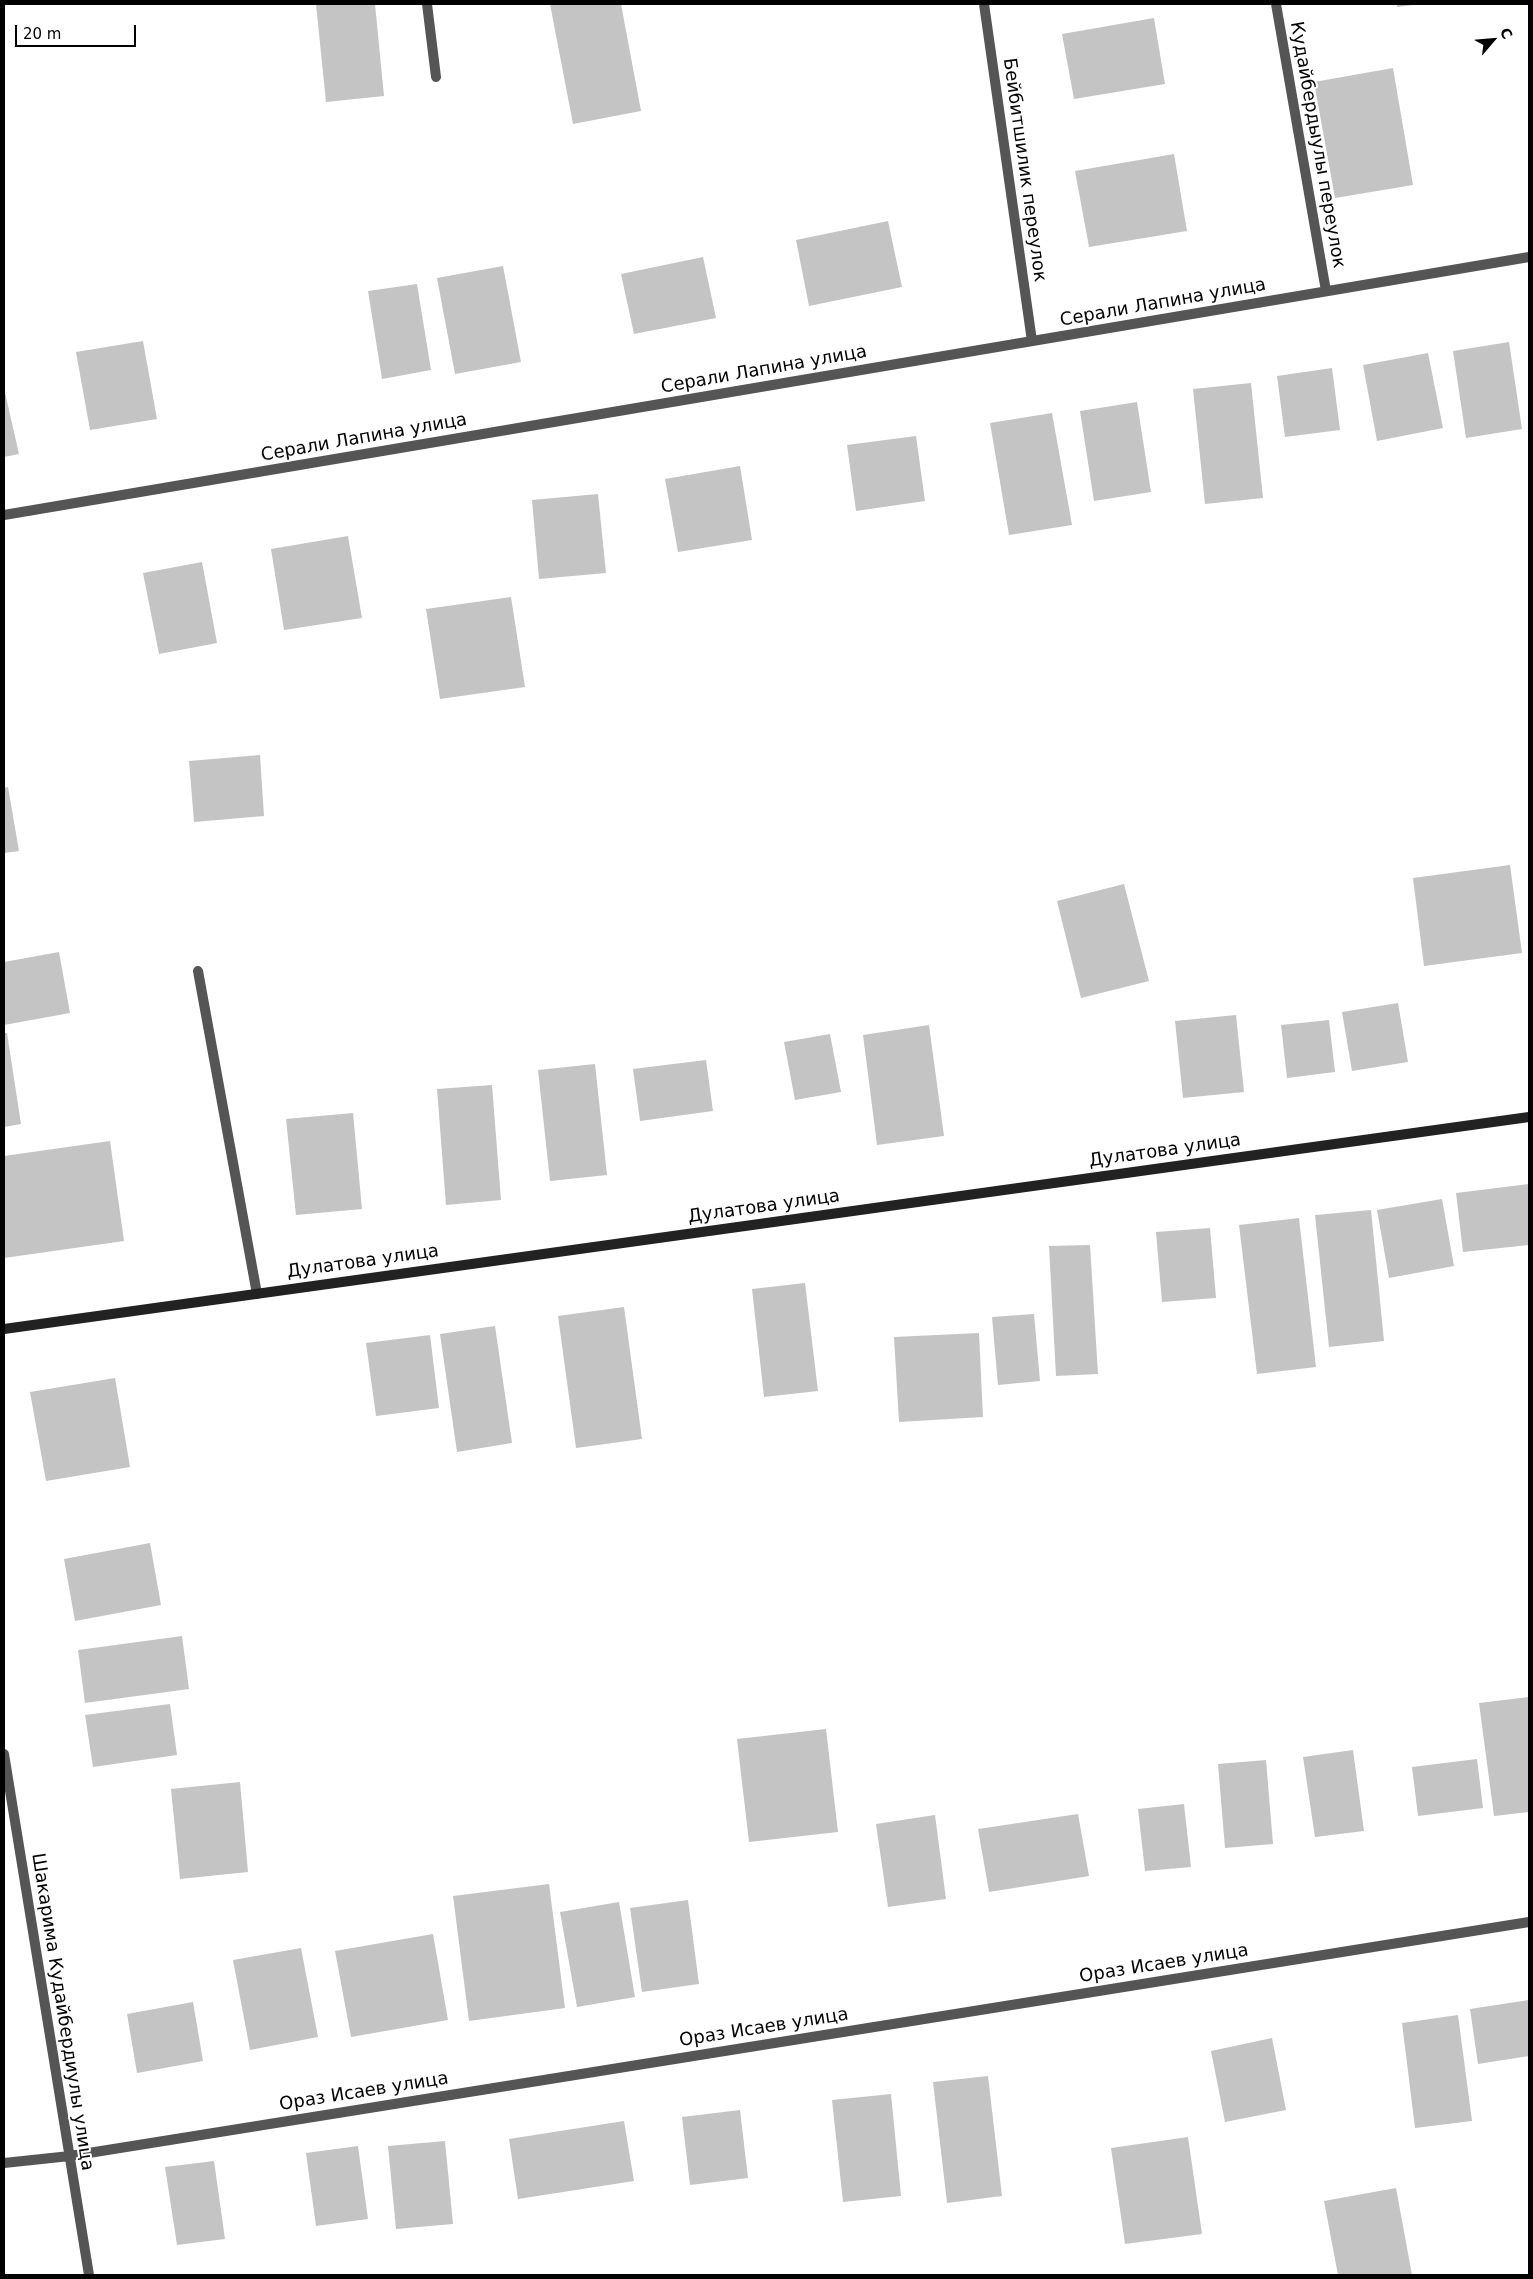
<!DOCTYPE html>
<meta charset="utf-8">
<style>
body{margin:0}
#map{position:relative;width:1533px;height:2279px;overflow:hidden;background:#fff;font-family:"DejaVu Sans",sans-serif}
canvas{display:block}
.frame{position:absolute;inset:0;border:5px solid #000;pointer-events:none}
.north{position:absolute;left:1468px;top:15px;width:50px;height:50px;-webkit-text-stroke:4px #fff;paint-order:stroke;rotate:63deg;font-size:14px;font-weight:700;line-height:20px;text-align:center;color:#000}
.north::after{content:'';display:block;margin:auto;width:18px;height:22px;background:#000;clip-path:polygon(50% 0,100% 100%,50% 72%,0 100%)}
.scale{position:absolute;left:15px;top:25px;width:121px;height:22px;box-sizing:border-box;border:2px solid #000;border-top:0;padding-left:6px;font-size:15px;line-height:18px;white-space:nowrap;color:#000;-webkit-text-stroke:4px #fff;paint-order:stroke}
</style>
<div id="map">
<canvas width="1533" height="2279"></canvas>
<div class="frame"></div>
<div class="north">С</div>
<div class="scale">20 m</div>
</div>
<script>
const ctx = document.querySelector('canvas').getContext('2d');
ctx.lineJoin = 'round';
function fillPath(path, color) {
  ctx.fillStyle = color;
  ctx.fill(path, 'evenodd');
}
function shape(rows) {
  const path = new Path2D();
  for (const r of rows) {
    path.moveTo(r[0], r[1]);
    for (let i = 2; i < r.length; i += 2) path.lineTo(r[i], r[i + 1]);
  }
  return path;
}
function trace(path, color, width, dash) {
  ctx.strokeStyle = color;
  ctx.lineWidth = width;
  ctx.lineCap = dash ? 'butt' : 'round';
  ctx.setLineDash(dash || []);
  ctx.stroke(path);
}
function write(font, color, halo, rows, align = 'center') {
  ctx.font = font + ' "DejaVu Sans",sans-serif';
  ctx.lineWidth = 4;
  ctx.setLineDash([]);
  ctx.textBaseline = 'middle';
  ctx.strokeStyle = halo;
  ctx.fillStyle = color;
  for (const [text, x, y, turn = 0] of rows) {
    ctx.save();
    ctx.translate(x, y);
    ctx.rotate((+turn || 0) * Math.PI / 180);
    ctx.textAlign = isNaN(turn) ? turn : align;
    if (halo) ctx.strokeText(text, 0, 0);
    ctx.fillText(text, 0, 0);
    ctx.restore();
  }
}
fillPath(shape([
 [316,4,375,4,384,96,326,102],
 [550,4,621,4,641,111,573,124],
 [1397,4,1413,4,1413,5,1397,7],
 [1154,18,1165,84,1074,99,1062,34],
 [1393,68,1413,185,1335,198,1314,82],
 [1174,154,1187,231,1089,247,1075,171],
 [888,221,902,287,809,306,796,240],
 [703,257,716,318,634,334,621,274],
 [503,266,521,362,455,374,437,278],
 [417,284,431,370,382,379,368,291],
 [143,341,157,419,90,430,76,352],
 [1509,342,1522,429,1466,438,1453,351],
 [1428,353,1443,428,1377,441,1363,365],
 [1332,368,1340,430,1285,437,1277,376],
 [1251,383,1263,498,1205,504,1193,389],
 [4,388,19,454,4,457],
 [1137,402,1151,492,1094,501,1080,411],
 [1052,413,1072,525,1009,535,990,423],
 [916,436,925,501,856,511,847,445],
 [740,466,752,540,678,552,665,479],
 [598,494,606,573,539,579,532,500],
 [348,536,362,618,284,630,271,549],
 [202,562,217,643,159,654,143,573],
 [511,597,525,687,440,699,426,609],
 [260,755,264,816,194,822,189,761],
 [8,787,19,851,4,853,4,788],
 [1510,865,1522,953,1424,966,1413,878],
 [1124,884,1149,981,1081,998,1057,901],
 [59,952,70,1013,4,1025,4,962],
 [1398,1003,1408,1062,1352,1071,1342,1012],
 [1236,1015,1244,1092,1183,1098,1175,1021],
 [1329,1020,1335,1072,1287,1078,1281,1025],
 [929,1025,944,1136,877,1145,863,1035],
 [4,1033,7,1033,21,1124,4,1127],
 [830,1034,841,1092,795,1100,784,1042],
 [706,1060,713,1111,640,1121,633,1069],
 [595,1064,607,1175,550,1181,538,1070],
 [492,1085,501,1200,446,1205,437,1089],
 [353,1113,362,1209,296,1215,286,1119],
 [110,1141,124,1241,4,1258,4,1156],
 [1529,1184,1529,1245,1463,1252,1456,1193],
 [1442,1199,1454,1266,1389,1278,1377,1210],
 [1371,1210,1384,1341,1329,1347,1315,1215],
 [1299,1218,1316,1367,1257,1374,1239,1225],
 [1210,1228,1216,1298,1162,1302,1156,1232],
 [1090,1245,1098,1374,1056,1376,1049,1246],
 [805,1283,818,1391,764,1397,752,1289],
 [624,1307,642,1439,576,1448,558,1316],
 [1034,1314,1040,1381,998,1385,992,1317],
 [495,1326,512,1443,457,1452,440,1334],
 [979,1333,983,1417,899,1422,894,1337],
 [430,1335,439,1408,376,1416,366,1343],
 [115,1378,130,1467,46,1481,30,1392],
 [150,1543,161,1605,75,1621,64,1559],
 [182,1636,189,1689,85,1703,78,1650],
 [1529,1697,1529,1812,1494,1816,1479,1703],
 [170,1704,177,1755,93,1767,85,1715],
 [826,1729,838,1832,749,1842,737,1739],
 [1353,1750,1364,1831,1315,1837,1303,1757],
 [1477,1759,1483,1808,1418,1816,1412,1767],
 [1266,1760,1273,1844,1225,1848,1218,1764],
 [240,1782,248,1872,180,1879,171,1789],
 [1184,1804,1191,1867,1145,1871,1138,1809],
 [1078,1814,1089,1876,989,1892,978,1829],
 [935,1815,946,1899,888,1907,876,1824],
 [549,1884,565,2008,469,2021,453,1896],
 [688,1900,699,1984,642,1992,630,1908],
 [619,1902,635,1997,577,2007,560,1912],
 [433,1934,448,2020,351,2037,335,1951],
 [301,1948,318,2037,250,2050,233,1960],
 [1529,2000,1529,2056,1478,2064,1470,2009],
 [193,2002,203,2061,137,2073,127,2014],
 [1458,2015,1472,2121,1415,2128,1402,2023],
 [1272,2038,1286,2110,1225,2122,1211,2051],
 [988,2076,1002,2196,947,2203,933,2082],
 [891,2094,901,2196,843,2202,832,2100],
 [740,2110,748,2178,690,2185,682,2117],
 [624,2121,634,2181,518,2199,509,2139],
 [1188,2137,1202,2234,1125,2244,1111,2148],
 [445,2141,453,2224,396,2229,388,2146],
 [358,2146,368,2219,316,2226,306,2153],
 [214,2161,225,2239,177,2245,165,2167],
 [1396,2188,1412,2275,1338,2275,1324,2201]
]), '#c4c4c4');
trace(shape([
 [427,4,436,77]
]), '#555', 10);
trace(shape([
 [984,4,1032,341],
 [1276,4,1326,291],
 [4,515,1529,257],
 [198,971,257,1294],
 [4,1754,89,2275],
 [4,2163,70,2156,1529,1922]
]), '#555', 10);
trace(shape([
 [4,1329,1529,1117]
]), '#222', 10);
write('18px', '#000', '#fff', [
 ["Кудайбердыулы переулок",1317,145,80],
 ["Бейбитшилик переулок",1024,170,82],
 ["Серали Лапина улица",1163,303,-10],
 ["Серали Лапина улица",764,370,-10],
 ["Серали Лапина улица",364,438,-10],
 ["Дулатова улица",1165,1151,-8],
 ["Дулатова улица",764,1207,-8],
 ["Дулатова улица",363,1262,-8],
 ["Ораз Исаев улица",1164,1964,-9],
 ["Шакарима Кудайбердиулы улица",62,2012,81],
 ["Ораз Исаев улица",764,2028,-9],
 ["Ораз Исаев улица",364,2092,-9]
]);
</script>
